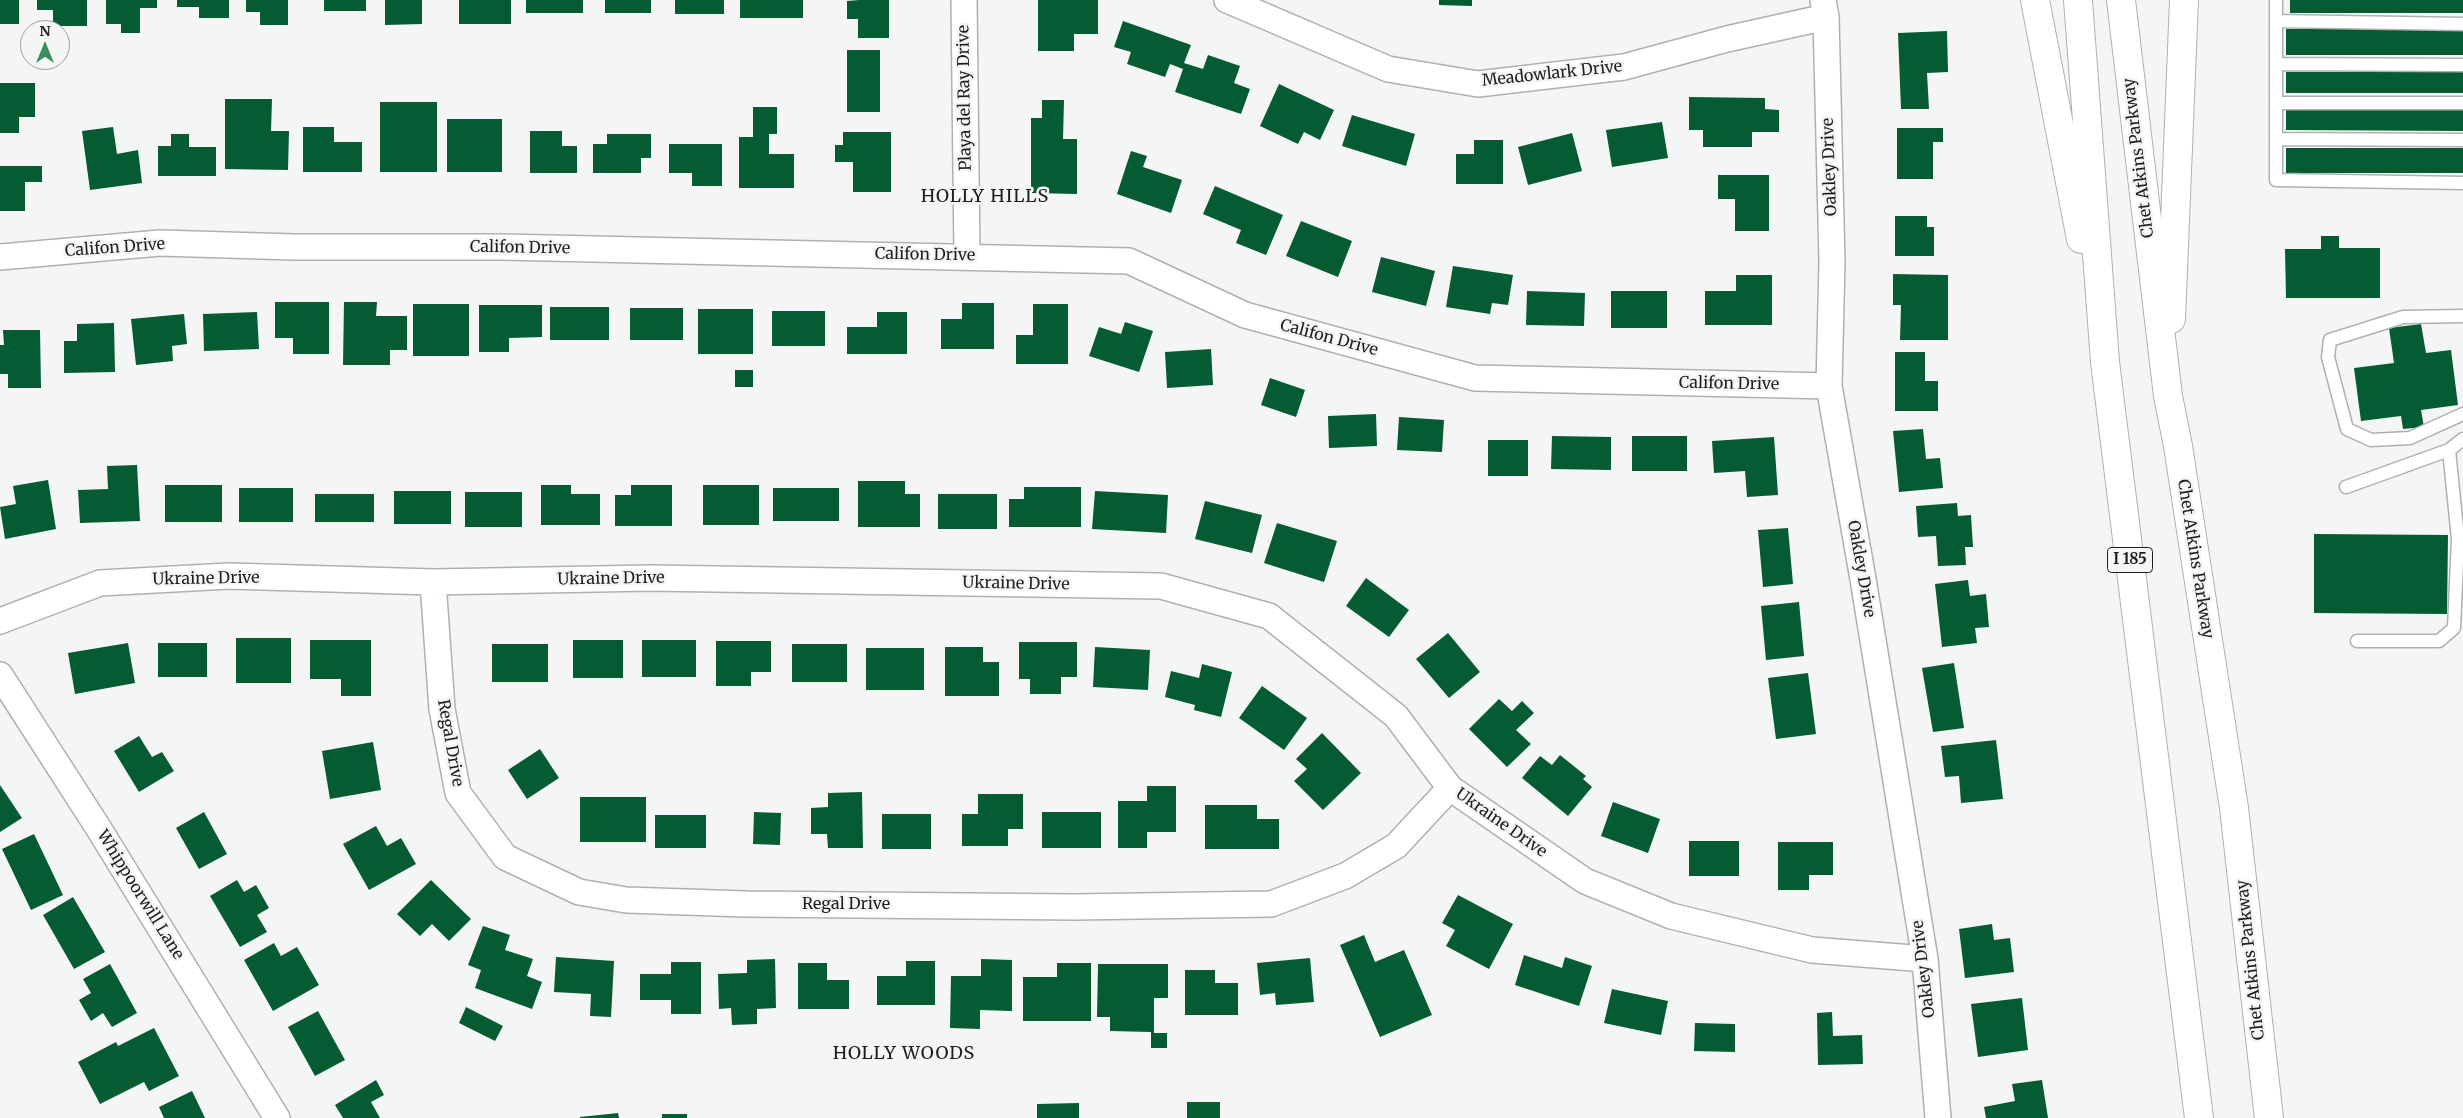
<!DOCTYPE html>
<style>
body{margin:0}
#map{position:relative;width:2463px;height:1118px;overflow:hidden;background:#f3f6f4;font-family:Merriweather,serif}
canvas{display:block}
.north{position:absolute;left:20px;top:20px;width:50px;height:50px;box-sizing:border-box;background:#f3f6f4;border:1px solid #9da09e;border-radius:50%;rotate:0deg;font-size:14px;font-weight:700;line-height:20px;text-align:center;color:#1d1e1d}
.north::after{content:'';display:block;margin:auto;width:18px;height:22px;background:#3c8d5d;clip-path:polygon(50% 0,100% 100%,50% 72%,0 100%)}
</style>
<div id="map">
<canvas width="2463" height="1118"></canvas>
<div class="north">N</div>
</div>
<script>
const ctx = document.querySelector('canvas').getContext('2d');
ctx.lineJoin = 'round';
function fillPath(path, color) {
  ctx.fillStyle = color;
  ctx.fill(path, 'evenodd');
}
function shape(rows) {
  const path = new Path2D();
  for (const r of rows) {
    path.moveTo(r[0], r[1]);
    for (let i = 2; i < r.length; i += 2) path.lineTo(r[i], r[i + 1]);
  }
  return path;
}
function trace(path, color, width, dash) {
  ctx.strokeStyle = color;
  ctx.lineWidth = width;
  ctx.lineCap = dash ? 'butt' : 'round';
  ctx.setLineDash(dash || []);
  ctx.stroke(path);
}
function write(font, color, halo, rows, align = 'center') {
  ctx.font = font + ' Merriweather,serif';
  ctx.lineWidth = 5;
  ctx.setLineDash([]);
  ctx.textBaseline = 'middle';
  ctx.strokeStyle = halo;
  ctx.fillStyle = color;
  for (const [text, x, y, turn = 0] of rows) {
    ctx.save();
    ctx.translate(x, y);
    ctx.rotate((+turn || 0) * Math.PI / 180);
    ctx.textAlign = isNaN(turn) ? turn : align;
    if (halo) ctx.strokeText(text, 0, 0);
    ctx.fillText(text, 0, 0);
    ctx.restore();
  }
}
fillPath(shape([
 [0,0,19,0,19,24,0,24],
 [37,0,87,0,87,26,53,26,53,10,37,10],
 [106,0,157,0,157,8,140,8,140,33,121,33,121,24,106,24],
 [177,0,229,0,229,18,199,18,199,7,177,7],
 [246,0,288,0,288,25,260,25,260,12,246,12],
 [324,0,366,0,366,11,324,11],
 [385,0,422,0,422,24,385,25],
 [459,0,511,0,511,24,459,24],
 [526,0,583,0,583,13,526,13],
 [605,0,651,0,651,13,605,13],
 [675,0,724,0,724,14,675,14],
 [740,0,803,0,803,18,740,18],
 [859,0,889,0,889,38,858,38,858,19,847,19,847,1],
 [1038,0,1098,0,1098,34,1074,34,1074,51,1038,51],
 [1439,0,1472,0,1472,6,1439,5],
 [2290,0,2463,0,2463,13,2290,13],
 [1123,21,1191,45,1184,63,1203,69,1208,55,1240,66,1234,83,1250,89,1241,114,1175,92,1183,69,1170,64,1165,77,1127,64,1131,52,1114,47],
 [2286,29,2463,29,2463,55,2286,55],
 [1947,31,1948,72,1927,73,1929,109,1901,109,1898,33],
 [847,50,880,50,880,112,847,112],
 [2286,72,2463,72,2463,93,2286,93],
 [0,83,35,83,35,117,19,117,19,133,0,133],
 [1279,84,1334,110,1320,140,1304,132,1298,144,1260,126],
 [1689,97,1765,98,1765,109,1779,110,1779,132,1752,132,1752,147,1703,147,1703,130,1689,130],
 [225,99,272,99,271,131,289,131,288,170,225,169],
 [1042,100,1064,100,1063,139,1077,139,1077,194,1031,193,1031,118,1042,118],
 [380,102,437,102,437,172,380,172],
 [753,107,777,107,777,134,769,134,769,154,794,154,794,188,739,188,739,137,753,137],
 [2286,110,2463,110,2463,131,2286,130],
 [1352,115,1415,134,1406,166,1342,146],
 [447,119,502,119,502,172,447,172],
 [1662,122,1668,158,1612,167,1606,130],
 [113,127,117,154,138,150,142,183,90,190,82,131],
 [303,127,334,127,334,142,362,142,362,172,303,172],
 [1897,128,1943,128,1943,142,1933,142,1933,179,1897,179],
 [530,131,562,131,562,146,577,146,577,173,530,173],
 [843,132,891,132,891,192,853,192,853,162,835,162,835,145,843,145],
 [1572,133,1582,171,1528,185,1518,147],
 [171,134,189,134,189,147,216,147,216,176,158,176,158,146,171,146],
 [607,134,651,134,651,158,641,158,641,173,593,173,593,144,607,144],
 [1474,140,1503,140,1503,184,1456,184,1456,154,1474,154],
 [669,144,722,144,722,186,692,186,692,173,669,173],
 [2286,148,2463,148,2463,173,2286,173],
 [1131,151,1147,156,1143,167,1182,180,1171,213,1117,194],
 [0,166,42,166,42,182,25,182,25,211,0,211],
 [1718,175,1769,175,1769,231,1735,231,1735,199,1718,199],
 [1215,186,1283,215,1266,255,1236,243,1241,230,1203,214],
 [1895,216,1927,216,1927,227,1934,227,1934,256,1895,256],
 [1301,221,1352,241,1338,277,1286,256],
 [2321,236,2339,236,2339,248,2380,248,2380,298,2286,298,2285,249,2321,249],
 [1381,257,1435,271,1426,306,1372,292],
 [1453,266,1513,275,1508,305,1492,303,1490,314,1446,307],
 [1893,274,1948,275,1948,340,1900,340,1901,305,1893,305],
 [1736,275,1772,275,1772,325,1705,325,1705,291,1736,291],
 [1527,291,1585,293,1584,326,1526,325],
 [1611,291,1667,291,1667,328,1611,328],
 [275,302,329,302,329,354,293,354,293,338,275,338],
 [344,302,377,302,376,316,407,316,407,350,390,350,390,365,343,365],
 [962,303,994,303,994,349,941,349,941,319,962,319],
 [413,304,469,304,469,356,413,356],
 [1033,304,1068,304,1068,364,1016,364,1016,335,1033,335],
 [479,305,542,305,542,337,509,338,509,352,479,352],
 [550,307,609,307,609,340,550,340],
 [630,308,683,308,683,340,630,340],
 [698,309,753,309,753,354,698,354],
 [772,311,825,311,825,346,772,346],
 [257,312,259,349,204,351,203,314],
 [877,312,907,312,907,354,847,354,847,327,877,327],
 [184,314,187,344,172,346,173,361,136,365,131,319],
 [1125,322,1153,331,1139,372,1089,356,1099,327,1121,334],
 [114,323,115,372,64,373,64,341,77,341,77,324],
 [2421,324,2426,353,2451,350,2458,405,2421,410,2424,427,2403,429,2401,416,2361,421,2354,368,2394,363,2389,328],
 [3,330,40,330,41,388,8,388,8,374,0,374,0,345,4,345],
 [1211,349,1213,385,1167,388,1165,352],
 [1895,352,1925,352,1925,381,1938,381,1938,411,1895,411],
 [735,370,753,370,753,387,735,387],
 [1270,378,1305,390,1296,417,1261,405],
 [1376,414,1377,446,1329,448,1328,416],
 [1399,417,1444,420,1442,452,1397,450],
 [1923,429,1926,459,1940,458,1943,488,1899,492,1893,431],
 [1552,436,1611,437,1611,470,1551,469],
 [1632,436,1687,436,1687,471,1632,471],
 [1774,437,1778,495,1747,497,1745,471,1714,473,1712,441],
 [1488,440,1528,440,1528,476,1488,476],
 [137,465,140,521,80,523,78,490,108,489,107,466],
 [48,480,56,529,5,539,0,507,16,504,13,486],
 [858,481,905,481,905,494,920,494,920,527,858,527],
 [165,485,222,485,222,522,165,522],
 [541,485,571,485,571,494,600,494,600,525,541,525],
 [631,485,672,485,672,526,615,526,615,495,631,495],
 [703,485,759,485,759,525,703,525],
 [1024,487,1081,487,1081,527,1009,527,1009,499,1024,499],
 [239,488,293,488,293,522,239,522],
 [773,488,839,488,839,521,773,521],
 [394,491,451,491,451,524,394,524],
 [1095,491,1168,495,1166,533,1092,529],
 [465,492,522,492,522,527,465,527],
 [315,494,374,494,374,522,315,522],
 [938,494,997,494,997,529,938,529],
 [1205,501,1262,515,1252,553,1195,539],
 [1957,503,1958,516,1971,515,1973,547,1965,547,1966,565,1938,566,1936,536,1918,537,1916,506],
 [1277,523,1337,541,1324,582,1264,563],
 [1788,528,1793,584,1763,587,1758,530],
 [2314,534,2448,535,2447,614,2314,613],
 [1366,578,1409,610,1389,637,1346,606],
 [1968,580,1970,596,1986,594,1989,627,1975,628,1977,643,1942,647,1935,584],
 [1799,602,1804,656,1766,660,1761,606],
 [1448,633,1480,672,1449,698,1416,659],
 [236,638,291,638,291,683,236,683],
 [310,640,371,640,371,696,341,696,341,679,310,679],
 [573,640,623,640,623,678,573,678],
 [642,640,696,640,696,677,642,677],
 [716,641,771,641,771,672,751,672,751,686,716,686],
 [1019,642,1077,642,1077,677,1061,677,1061,694,1030,694,1030,679,1019,679],
 [128,643,135,683,75,694,68,653],
 [158,643,207,643,207,677,158,677],
 [492,644,548,644,548,682,492,682],
 [792,644,847,644,847,682,792,682],
 [945,647,983,647,983,662,999,662,999,696,945,696],
 [1095,647,1150,650,1148,690,1093,687],
 [866,648,924,648,924,690,866,690],
 [1954,663,1964,728,1933,732,1922,668],
 [1202,664,1232,672,1221,717,1194,710,1195,705,1165,697,1171,671,1199,678],
 [1808,673,1816,734,1776,739,1768,678],
 [1262,686,1307,718,1284,750,1239,718],
 [1499,699,1512,711,1522,701,1534,713,1516,730,1531,744,1507,767,1469,729],
 [1322,733,1361,773,1323,810,1294,781,1307,769,1296,759],
 [139,736,152,757,162,752,174,771,139,792,114,751],
 [1996,740,2003,799,1961,803,1959,776,1945,777,1941,746],
 [373,742,381,790,330,799,322,751],
 [540,749,559,778,527,799,508,770],
 [1560,755,1586,776,1583,779,1592,787,1568,816,1522,778,1540,756,1552,765],
 [0,785,22,818,0,832],
 [1147,786,1176,786,1176,832,1147,832,1147,848,1118,848,1118,801,1147,801],
 [862,792,863,848,828,848,827,834,811,834,811,808,828,807,828,793],
 [978,794,1023,794,1023,829,1008,829,1008,846,962,846,962,814,978,814],
 [580,797,646,797,646,842,580,842],
 [1613,802,1660,819,1648,853,1601,836],
 [1205,805,1257,805,1257,819,1279,819,1279,849,1205,849],
 [204,812,227,854,199,869,176,828],
 [754,812,781,813,780,845,753,844],
 [1042,812,1101,812,1101,848,1042,848],
 [882,814,931,814,931,849,882,849],
 [655,815,706,815,706,848,655,848],
 [376,826,387,846,401,838,416,864,369,890,343,844],
 [34,834,63,895,31,910,2,849],
 [1689,841,1739,841,1739,876,1689,876],
 [1778,842,1833,842,1833,875,1809,875,1809,890,1778,890],
 [237,880,244,892,256,885,269,908,257,915,267,932,240,947,210,896],
 [431,880,471,919,449,941,432,924,420,936,397,914],
 [1458,895,1513,924,1489,969,1446,946,1455,930,1442,923],
 [73,897,105,952,74,969,43,915],
 [1992,924,1994,940,2010,938,2014,972,1965,978,1959,929],
 [483,926,510,935,505,950,533,959,527,976,542,982,532,1009,475,988,481,970,468,965],
 [1364,935,1375,962,1404,950,1432,1015,1380,1037,1340,945],
 [274,943,281,956,297,947,319,985,273,1011,244,960],
 [1524,955,1562,968,1565,957,1592,966,1579,1006,1515,985],
 [556,957,614,961,611,1017,590,1016,591,994,554,992],
 [1310,958,1314,1002,1276,1005,1275,993,1260,995,1257,963],
 [775,959,776,1008,757,1009,757,1024,732,1025,731,1008,719,1009,718,974,747,973,747,960],
 [981,959,1012,960,1012,1011,980,1010,980,1029,950,1028,951,976,981,976],
 [906,961,935,961,935,1005,877,1005,877,976,906,976],
 [671,962,701,962,701,1014,671,1014,671,1000,640,1000,640,974,671,974],
 [798,963,827,963,827,980,849,980,849,1009,798,1009],
 [1057,963,1091,963,1091,1021,1023,1021,1023,977,1057,977],
 [110,964,137,1013,112,1027,103,1013,91,1021,79,1000,91,993,83,979],
 [1098,964,1168,964,1168,998,1154,998,1154,1033,1167,1033,1167,1048,1151,1048,1151,1032,1110,1031,1110,1017,1097,1017],
 [1185,970,1215,970,1215,983,1238,983,1238,1015,1185,1015],
 [1612,989,1668,1001,1661,1035,1604,1023],
 [2022,998,2028,1050,1978,1057,1971,1004],
 [466,1007,503,1026,495,1041,459,1023],
 [318,1011,345,1060,315,1076,288,1027],
 [1832,1012,1833,1036,1862,1035,1863,1064,1818,1065,1817,1013],
 [1695,1023,1735,1024,1735,1052,1694,1051],
 [154,1028,179,1076,149,1091,144,1082,100,1104,78,1062,116,1042,118,1046],
 [376,1080,384,1095,371,1102,380,1118,343,1118,335,1105],
 [2042,1080,2048,1118,1986,1118,1984,1107,2015,1101,2012,1084],
 [192,1091,205,1118,164,1118,159,1107],
 [1187,1102,1220,1102,1220,1118,1187,1118],
 [1079,1103,1079,1118,1037,1118,1037,1104],
 [618,1113,619,1118,580,1118,580,1117],
 [662,1114,687,1114,687,1118,662,1118]
]), '#055b32');
const service = shape([
 [2276,0,2276,180,2463,183],
 [2276,21,2463,24],
 [2276,64,2463,65],
 [2276,103,2463,103],
 [2276,139,2463,140],
 [2463,316,2403,317,2330,340,2328,357,2347,429,2371,440,2410,438,2463,414],
 [2346,487,2449,450],
 [2357,641,2439,641,2454,628,2458,539,2449,450,2463,439]
]);
const minor = shape([
 [964,0,967,256],
 [1227,0,1388,69,1478,84,1624,67,1727,39,1826,17],
 [1823,0,1826,17,1832,261,1829,386,1863,579,1925,959,1938,1118],
 [0,257,160,243,294,247,503,247,1129,261,1245,315,1475,378,1829,386],
 [433,582,442,709,458,793,505,857,579,892,626,900,746,904,1076,907,1271,904,1345,876,1396,846,1450,788],
 [0,621,100,583,229,576,433,582,651,578,1161,586,1269,616,1396,716,1450,788,1585,881,1671,916,1812,950,1925,959],
 [0,675,99,829,277,1118]
]);
const motorway = shape([
 [2035,0,2081,239],
 [2078,0,2105,362,2199,1118],
 [2121,0,2168,396,2178,446,2234,808,2269,1118],
 [2171,319,2184,0]
]);
trace(service, '#aeb2af', 15);
trace(minor, '#aeb2af', 28);
trace(motorway, '#aeb2af', 30);
trace(service, '#fff', 12);
trace(minor, '#fff', 25);
trace(motorway, '#fff', 28);
for (const [x, y, w] of [
 [2130,560,45]
]) {
  const box = new Path2D();
  box.roundRect(x - w / 2, y - 12.5, w, 25, 4);
  ctx.fillStyle = '#f3f6f4';
  ctx.fill(box);
  trace(box, '#1d1e1d', 1);
}
write('bold 15px', '#1d1e1d', null, [
 ["I 185",2130,560]
]);
write('16px', '#1d1e1d', '#f3f6f4', [
 ["Meadowlark Drive",1552,74,-6],
 ["Playa del Ray Drive",965,98,-91],
 ["Chet Atkins Parkway",2139,158,-97],
 ["Oakley Drive",1830,167,-92],
 ["Califon Drive",115,248,-4],
 ["Califon Drive",520,248,1],
 ["Califon Drive",925,255,1],
 ["Califon Drive",1329,338,15],
 ["Califon Drive",1729,384,1],
 ["Chet Atkins Parkway",2195,559,81],
 ["Oakley Drive",1861,569,80],
 ["Ukraine Drive",206,579,-1],
 ["Ukraine Drive",611,579,-1],
 ["Ukraine Drive",1016,584,1],
 ["Regal Drive",450,743,80],
 ["Ukraine Drive",1501,823,35],
 ["Whippoorwill Lane",140,895,58],
 ["Regal Drive",846,904],
 ["Chet Atkins Parkway",2251,960,-96],
 ["Oakley Drive",1924,969,-97]
]);
ctx.letterSpacing = '1px';
write('18px', '#1d1e1d', '#f3f6f4', [
 ["HOLLY HILLS",985,197],
 ["HOLLY WOODS",904,1054]
]);
ctx.letterSpacing = '0px';
</script>
